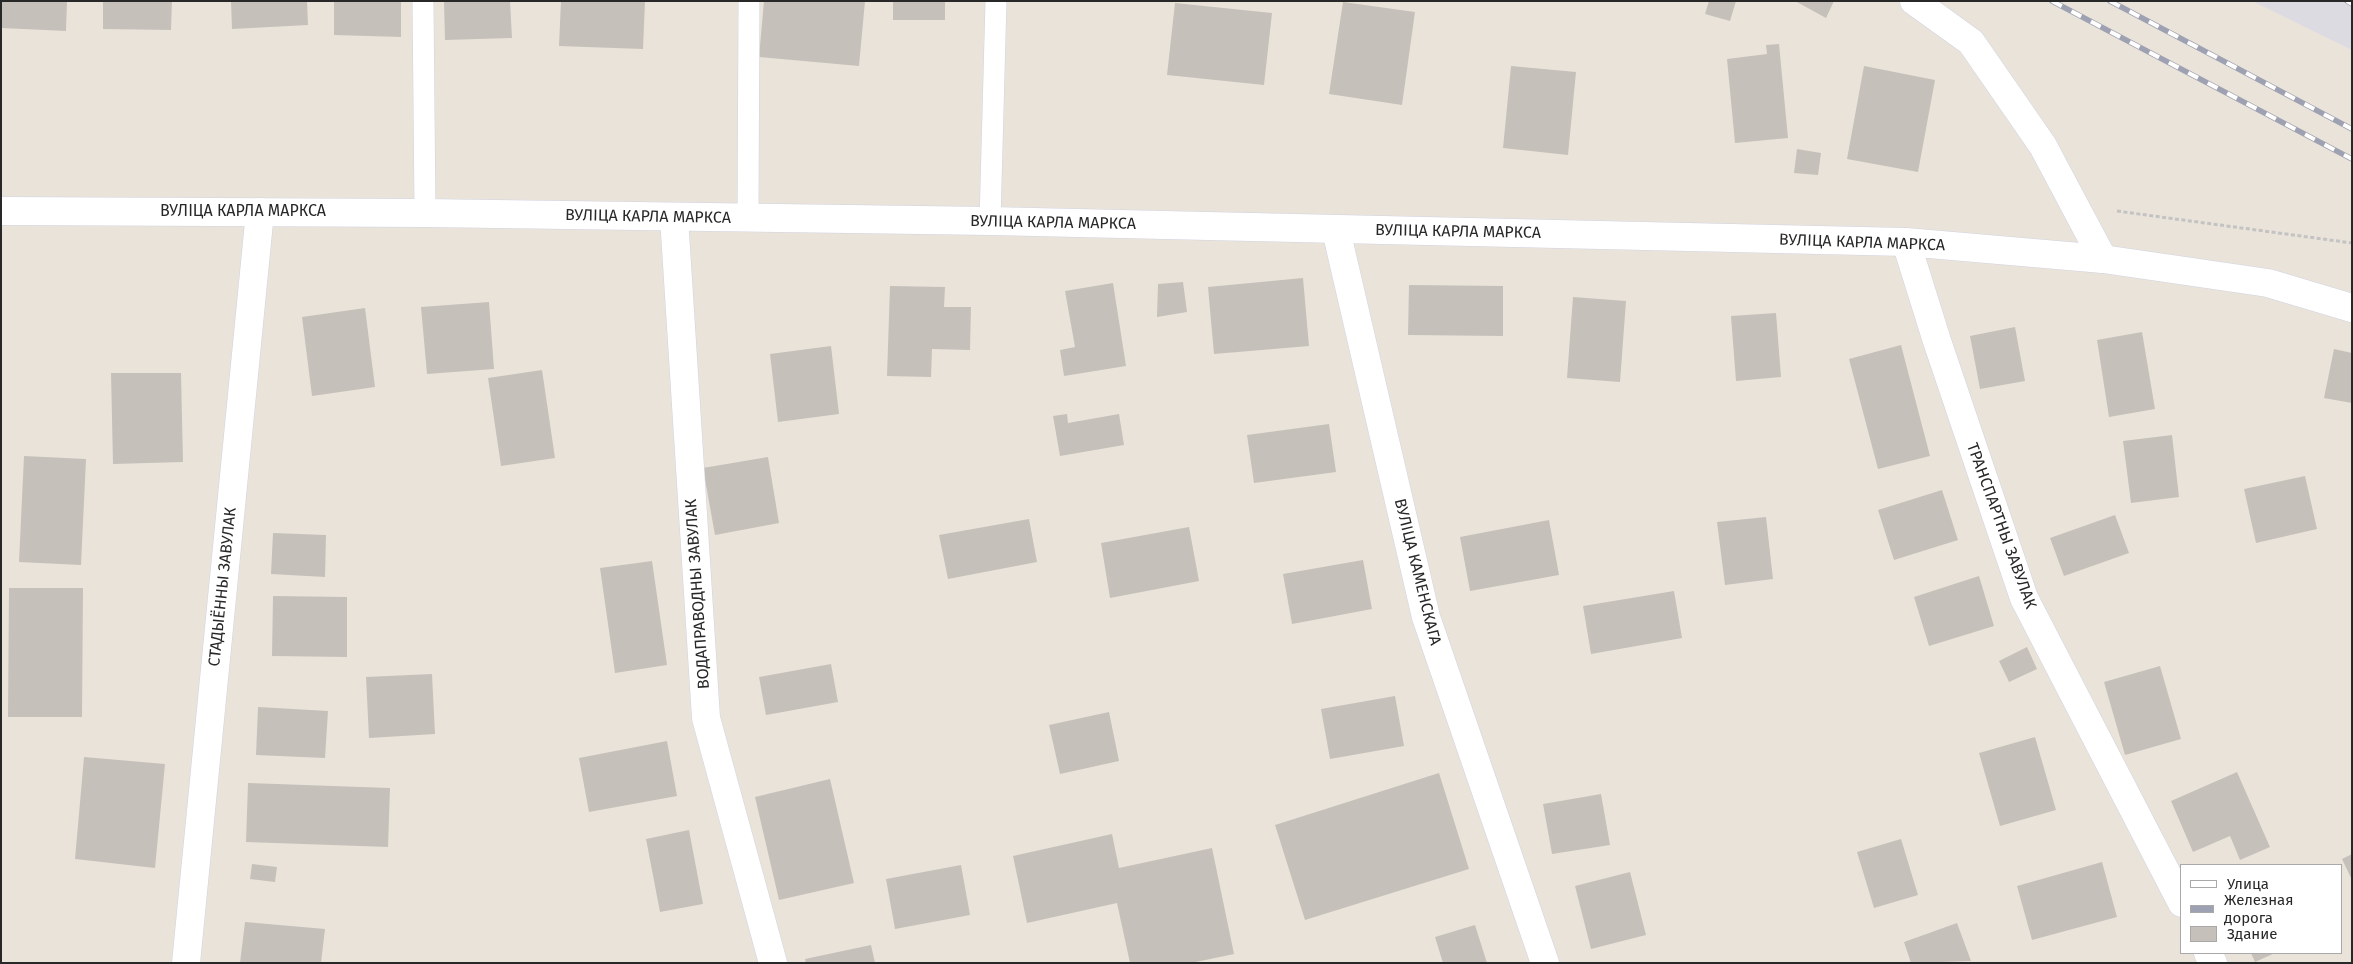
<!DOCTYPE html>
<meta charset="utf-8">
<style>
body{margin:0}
#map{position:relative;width:2353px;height:964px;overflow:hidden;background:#eae3da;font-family:"Fira Sans",sans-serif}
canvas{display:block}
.frame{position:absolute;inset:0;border:2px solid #282828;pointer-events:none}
.legend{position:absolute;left:2180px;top:864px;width:162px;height:90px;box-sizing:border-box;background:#fff;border:1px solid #a9a9a9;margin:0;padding:6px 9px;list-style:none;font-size:15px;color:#282828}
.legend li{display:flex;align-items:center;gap:10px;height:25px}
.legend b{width:25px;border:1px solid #a9a9a9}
</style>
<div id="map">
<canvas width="2353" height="964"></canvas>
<div class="frame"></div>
<ul class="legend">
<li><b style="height:6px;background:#fff"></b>Улица</li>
<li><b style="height:6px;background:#9ea1b1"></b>Железная дорога</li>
<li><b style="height:14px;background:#c5c0ba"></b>Здание</li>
</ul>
</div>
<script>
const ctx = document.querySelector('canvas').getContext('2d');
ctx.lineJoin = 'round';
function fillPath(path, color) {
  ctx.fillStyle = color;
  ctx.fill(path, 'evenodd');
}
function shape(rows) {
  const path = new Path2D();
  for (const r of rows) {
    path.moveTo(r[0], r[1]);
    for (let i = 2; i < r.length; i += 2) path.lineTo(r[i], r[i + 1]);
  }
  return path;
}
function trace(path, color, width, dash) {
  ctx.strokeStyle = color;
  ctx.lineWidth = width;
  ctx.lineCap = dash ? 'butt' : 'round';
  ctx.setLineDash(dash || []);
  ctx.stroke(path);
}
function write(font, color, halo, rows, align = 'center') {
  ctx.font = font + ' "Fira Sans",sans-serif';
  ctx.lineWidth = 4;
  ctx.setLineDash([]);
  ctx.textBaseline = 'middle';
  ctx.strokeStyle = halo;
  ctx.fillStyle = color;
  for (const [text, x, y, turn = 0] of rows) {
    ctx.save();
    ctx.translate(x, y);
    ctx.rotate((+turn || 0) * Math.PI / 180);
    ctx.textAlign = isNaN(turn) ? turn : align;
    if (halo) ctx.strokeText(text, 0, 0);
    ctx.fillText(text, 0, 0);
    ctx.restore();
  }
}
fillPath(shape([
 [2252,1,2352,1,2352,50]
]), '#dddbe2');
fillPath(shape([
 [1,1,67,1,66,31,1,28],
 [103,1,172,1,171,30,103,29],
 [231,1,307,1,308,25,232,29],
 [334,1,401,1,401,37,334,35],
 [444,1,510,1,512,38,445,40],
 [561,1,645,1,643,49,559,46],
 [764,1,865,1,859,66,759,57],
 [893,1,945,1,945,20,893,20],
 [1709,1,1736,1,1730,21,1705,14],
 [1795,1,1834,1,1826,18],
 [1343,2,1415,12,1402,105,1329,94],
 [1175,3,1272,13,1264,85,1167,75],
 [1779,44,1788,138,1735,143,1727,59,1767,54,1766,45],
 [1511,66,1576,72,1568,155,1503,148],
 [1864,66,1935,80,1918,172,1847,159],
 [1797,149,1821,153,1818,175,1794,173],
 [1303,278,1309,346,1214,354,1208,287],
 [1183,282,1187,312,1157,317,1158,284],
 [1113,283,1126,366,1064,376,1060,350,1075,347,1065,291],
 [1409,285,1503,286,1503,336,1408,335],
 [890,286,945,287,944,307,971,307,970,350,932,349,931,377,887,376],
 [1573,297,1626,301,1620,382,1567,378],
 [489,302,494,369,427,374,421,307],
 [365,308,375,387,312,396,302,317],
 [1776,313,1781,377,1736,381,1731,316],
 [2015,327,2025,381,1980,389,1970,336],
 [2142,332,2155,409,2109,417,2097,340],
 [1901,345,1930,456,1878,469,1849,359],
 [831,346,839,414,778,422,770,354],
 [2334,349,2352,353,2352,403,2324,398],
 [542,370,555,458,501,466,488,378],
 [111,373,181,373,183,462,113,464],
 [1067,414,1068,423,1119,414,1124,445,1060,456,1053,416],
 [1329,424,1336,472,1254,483,1247,435],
 [2172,435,2179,497,2131,503,2123,441],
 [24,456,86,459,81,565,19,562],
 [768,457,779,523,715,535,703,468],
 [2305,476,2317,529,2256,543,2244,489],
 [1942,490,1958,540,1894,560,1878,510],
 [2115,515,2129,553,2064,576,2050,538],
 [1766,517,1773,579,1725,585,1717,522],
 [1029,519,1037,562,948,579,939,535],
 [1549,520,1559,575,1470,591,1460,537],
 [1189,527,1199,581,1110,598,1101,543],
 [273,533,326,535,325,577,271,574],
 [1363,560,1372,609,1292,624,1283,574],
 [652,561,667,665,615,673,600,568],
 [1979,576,1994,626,1929,646,1914,597],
 [9,588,83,588,82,717,8,717],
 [1674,591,1682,638,1591,654,1583,606],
 [273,596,347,597,347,657,272,656],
 [2027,647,2037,669,2009,682,1999,661],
 [831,664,838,702,766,715,759,677],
 [2160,666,2181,739,2125,755,2104,682],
 [432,674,435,734,369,738,366,677],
 [1395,696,1404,746,1330,759,1321,709],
 [258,707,328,711,325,758,256,755],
 [1109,712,1119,761,1060,774,1049,725],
 [2035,737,2056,810,2000,826,1979,753],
 [667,741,677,796,589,812,579,758],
 [84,757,165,764,155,868,75,859],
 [2237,772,2270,847,2240,860,2230,836,2193,852,2171,801],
 [1439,773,1469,869,1305,920,1275,825],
 [830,779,854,883,779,900,755,797],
 [248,783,390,788,388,847,246,842],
 [1601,794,1610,845,1552,854,1543,804],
 [689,830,703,904,660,912,646,839],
 [1112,834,1119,868,1212,848,1234,954,1191,963,1130,963,1117,903,1027,923,1013,856],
 [1901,839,1918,895,1874,908,1857,852],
 [2352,854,2352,880,2342,859],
 [2102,862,2117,917,2032,940,2017,886],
 [252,864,277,867,275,882,250,879],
 [961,865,970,915,895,929,886,879],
 [1630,872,1646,935,1591,949,1575,886],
 [245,922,325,929,321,963,240,963],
 [1957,923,1971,961,1911,963,1904,942],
 [1475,925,1487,963,1443,963,1435,937],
 [871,945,875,963,806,963,805,959],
 [2251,953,2275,953,2255,962]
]), '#c5c0ba');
const lane = shape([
 [423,1,425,213],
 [748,218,749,1],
 [990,221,996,1]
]);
const street = shape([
 [1914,1,1971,42,2043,146,2103,259],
 [674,217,706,718,773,963],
 [1336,230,1426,617,1545,963],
 [1906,242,1937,341,2024,598,2182,903],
 [2208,953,2213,963],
 [186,963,260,212]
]);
const secondary = shape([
 [1,211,425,213,990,221,1906,242,2103,259,2268,283,2352,308]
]);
trace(lane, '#d0d3e0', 22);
trace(street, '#d0d3e0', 29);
trace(secondary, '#d0d3e0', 29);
trace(shape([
 [2117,211,2352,243]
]), '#c3c3c3', 3, [4, 2.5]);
trace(lane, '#fff', 21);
trace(street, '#fff', 28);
trace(secondary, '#fff', 28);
const rail = shape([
 [2052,1,2352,159],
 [2110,1,2352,129],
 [2347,1,2352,4]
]);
trace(rail, '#9ea1b1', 5.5);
trace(rail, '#fff', 4, [11]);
write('16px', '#282828', '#fff', [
 ["ВУЛІЦА КАРЛА МАРКСА",243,212],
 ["ВУЛІЦА КАРЛА МАРКСА",648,217,1],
 ["ВУЛІЦА КАРЛА МАРКСА",1053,223,1],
 ["ВУЛІЦА КАРЛА МАРКСА",1458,232,1],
 ["ВУЛІЦА КАРЛА МАРКСА",1862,243,2],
 ["ТРАНСПАРТНЫ ЗАВУЛАК",2001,526,70],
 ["ВУЛІЦА КАМЕНСКАГА",1417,572,76],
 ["СТАДЫЁННЫ ЗАВУЛАК",223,587,-84],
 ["ВОДАПРАВОДНЫ ЗАВУЛАК",698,594,-94]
]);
</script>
